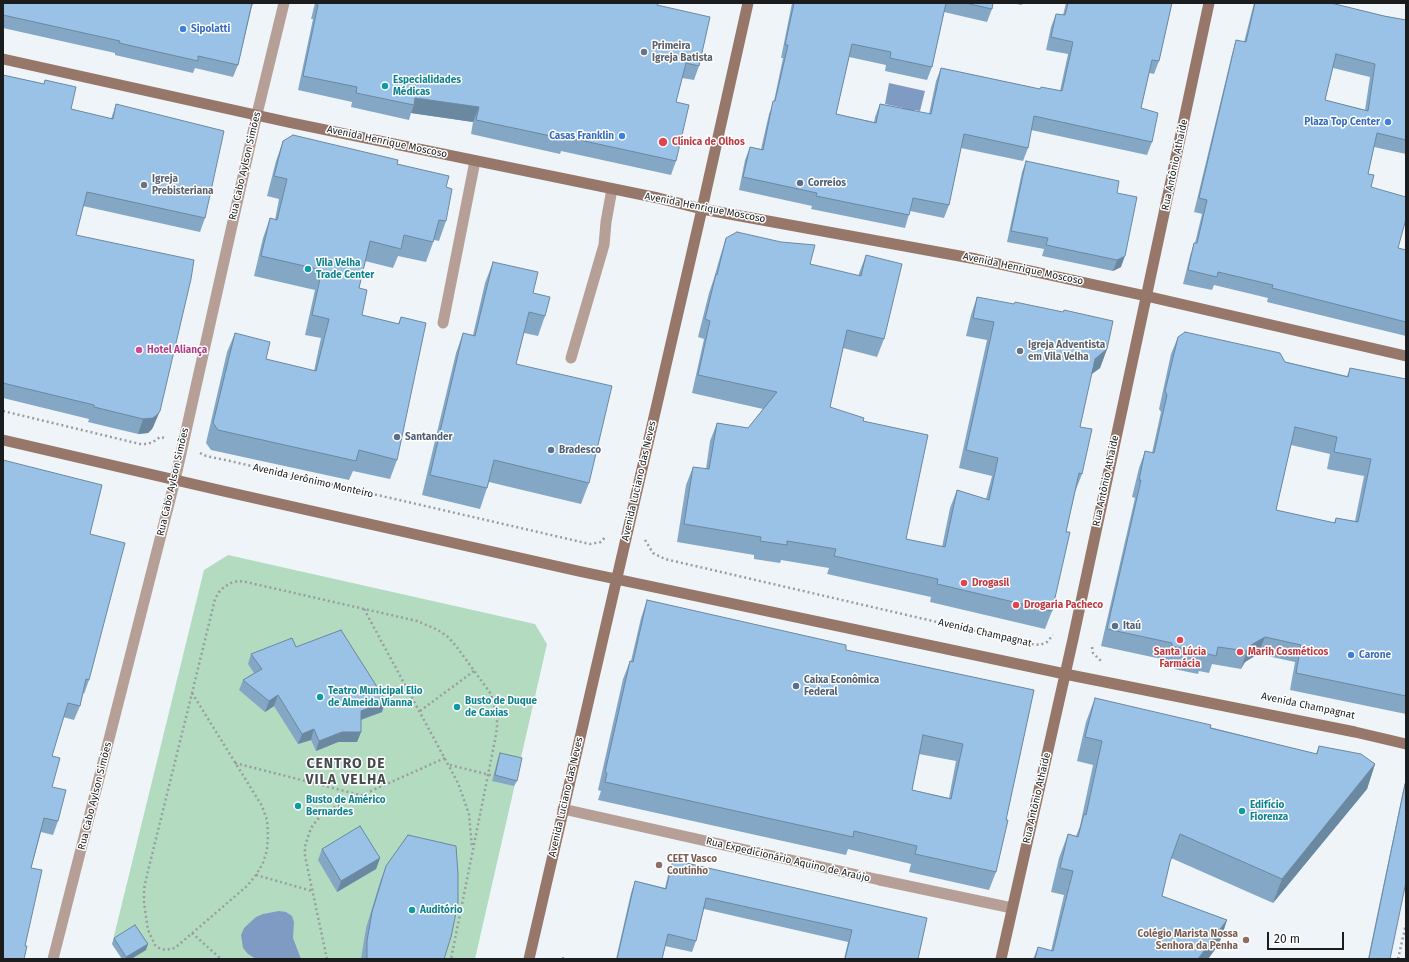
<!DOCTYPE html>
<meta charset="utf-8">
<style>
body{margin:0}
#map{position:relative;width:1409px;height:962px;overflow:hidden;background:#eff4f9;font-family:"Fira Sans",sans-serif}
canvas{display:block}
.frame{position:absolute;inset:0;border:4px solid #1a1c1e;pointer-events:none}
.scale{position:absolute;left:1267px;top:932px;width:77px;height:18px;box-sizing:border-box;border:2px solid #1a1c1e;border-top:0;padding-left:5px;font-size:12px;line-height:14px;white-space:nowrap;color:#1a1c1e;-webkit-text-stroke:3px #fff;paint-order:stroke}
</style>
<div id="map">
<canvas width="1409" height="962"></canvas>
<div class="frame"></div>
<div class="scale">20 m</div>
</div>
<script>
const ctx = document.querySelector('canvas').getContext('2d');
ctx.lineJoin = 'round';
function fillPath(path, color) {
  ctx.fillStyle = color;
  ctx.fill(path, 'evenodd');
}
function shape(rows) {
  const path = new Path2D();
  for (const r of rows) {
    path.moveTo(r[0], r[1]);
    for (let i = 2; i < r.length; i += 2) path.lineTo(r[i], r[i + 1]);
  }
  return path;
}
function trace(path, color, width, dash) {
  ctx.strokeStyle = color;
  ctx.lineWidth = width;
  ctx.lineCap = dash ? 'butt' : 'round';
  ctx.setLineDash(dash || []);
  ctx.stroke(path);
}
function write(font, color, halo, rows, align = 'center') {
  ctx.font = font + ' "Fira Sans",sans-serif';
  ctx.lineWidth = 3;
  ctx.setLineDash([]);
  ctx.textBaseline = 'middle';
  ctx.strokeStyle = halo;
  ctx.fillStyle = color;
  for (const [text, x, y, turn = 0] of rows) {
    ctx.save();
    ctx.translate(x, y);
    ctx.rotate((+turn || 0) * Math.PI / 180);
    ctx.textAlign = isNaN(turn) ? turn : align;
    if (halo) ctx.strokeText(text, 0, 0);
    ctx.fillText(text, 0, 0);
    ctx.restore();
  }
}
fillPath(shape([
 [228,555,535,624,547,644,475,959,122,959,112,944,204,570]
]), '#b3dbbf');
fillPath(shape([
 [889,83,925,91,920,111,915,110,914,114,902,112,903,108,885,104],
 [279,911,286,912,292,916,294,922,293,938,301,959,256,959,248,954,243,948,241,935,244,928,256,917,263,914]
]), '#7f9bc3');
trace(shape([
 [3,411,140,444,147,444,153,442,160,437,165,438],
 [200,453,206,456,230,461,590,544,601,542,606,536],
 [645,540,653,553,665,559,1032,644,1040,645,1047,642,1053,635],
 [364,609,458,783,469,814,472,848],
 [1092,647,1093,653,1101,661],
 [192,693,262,806,267,820,268,835,267,850,263,863,256,875,247,886,175,948,165,950,159,948,155,945,148,930,144,903,144,889,147,875,192,693,215,599,219,592,224,587,231,583,238,581,246,582,417,621,438,630,448,637,456,646,491,694,497,715,497,728,495,740,451,959],
 [420,711,474,671],
 [235,763,360,795],
 [450,765,494,776],
 [256,875,312,891],
 [192,933,221,959],
 [562,958,566,959],
 [327,959,305,856,305,846,311,828,317,820,324,813,333,808,445,758],
 [1398,959,1406,924]
]), '#999da1', 2.5, [2, 3]);
trace(shape([
 [443,323,475,161],
 [571,358,604,245,606,222,612,189]
]), '#b69f96', 11);
trace(shape([
 [563,809,880,880]
]), '#b69f96', 11);
trace(shape([
 [880,880,1012,908]
]), '#b69f96', 11);
trace(shape([
 [53,959,175,480,257,114,284,3]
]), '#b69f96', 11);
trace(shape([
 [3,59,292,123,658,198,702,209,976,259,1146,296,1406,356],
 [3,440,223,491,578,571,1065,674,1355,732,1406,744],
 [529,959,702,209,748,3],
 [1001,959,1073,639,1209,3]
]), '#977769', 11);
fillPath(shape([
 [3,3,254,3,252,6,238,65,233,77,195,68,193,73,115,55,115,53,3,28],
 [315,3,658,3,657,5,699,66,694,80,682,78,676,102,676,161,671,175,561,151,560,154,471,134,473,122,411,113,409,120,351,107,352,102,298,90,313,19,311,19],
 [792,3,993,3,992,9,987,22,944,12,932,67,927,80,885,71,886,65,849,57,836,114,874,122,875,117,880,104,929,114,936,81,941,68,1040,89,1060,91,1068,54,1046,50,1051,27,1056,14,1063,15,1066,3,1172,3,1159,61,1154,74,1149,73,1141,108,1152,142,1147,155,1031,130,1028,148,1023,161,961,148,949,205,944,218,910,211,905,228,811,209,812,206,739,190,745,160,750,147,761,149,769,114,774,101,783,58,781,58],
 [1011,3,1022,3,1022,5],
 [1254,3,1331,3,1384,16,1406,20,1406,154,1374,147,1368,174,1371,187,1398,248,1406,250,1406,336,1267,302,1268,298,1214,285,1212,290,1183,284,1190,256,1194,243,1195,243,1202,214,1194,212,1232,54,1236,40,1244,42],
 [1333,68,1370,77,1365,110,1325,100],
 [3,75,44,84,45,80,71,109,111,119,116,104,205,218,200,232,83,206,76,235,154,425,152,429,148,433,138,434,88,422,89,419,3,398],
 [283,141,397,164,446,187,446,221,439,241,434,240,426,262,398,256,393,268,365,261,359,288,362,315,398,324,401,317,397,460,390,479,353,471,349,480,211,450,206,443,227,352,235,333,266,359,314,371,321,338,305,335,315,290,254,276,263,238,270,218,275,220,279,199,267,196,276,161],
 [1026,161,1117,193,1121,267,1113,271,1042,256,1044,249,1007,242,1022,172],
 [726,238,810,264,858,276,866,255,884,339,877,357,843,348,830,407,863,421,906,539,942,547,950,508,957,490,986,499,992,476,959,468,987,340,966,336,971,315,977,297,1107,349,1100,368,1091,374,1080,427,1082,474,1075,492,1066,532,1052,611,1045,629,930,602,931,597,827,574,829,568,781,560,780,563,754,559,754,555,677,542,686,485,693,467,706,469,710,441,717,423,748,428,763,409,692,393,704,339,698,337,709,293,714,278,720,257],
 [493,262,533,293,545,316,538,336,524,333,516,364,589,483,581,504,489,482,480,509,422,495,456,353,463,333,473,335,485,283],
 [1178,337,1347,376,1350,368,1406,379,1406,714,1290,690,1295,662,1258,654,1245,662,1241,669,1212,664,1209,673,1199,671,1198,674,1174,669,1175,665,1166,663,1166,660,1101,646,1135,498,1132,497,1139,468,1145,451,1152,453,1161,412,1159,409,1171,354],
 [1291,445,1330,454,1327,469,1364,476,1355,521,1336,518,1334,523,1276,510],
 [90,534,89,680,84,694,83,693,80,706,74,720,63,717,52,756,52,787,58,821,53,835,41,832,31,868,25,946,3,959],
 [647,600,846,650,1034,690,1006,820,996,872,989,890,909,872,911,864,848,849,846,855,598,800,601,791,598,790,623,679,630,661,631,661,641,618],
 [919,754,956,761,949,798,912,790],
 [296,647,382,712,361,720,361,732,357,742,338,742,316,751,311,740,298,744,274,706,265,712,239,690,243,680,254,673,248,664,251,654],
 [1095,698,1316,754,1319,746,1375,764,1367,789,1273,903,1171,858,1162,896,1227,920,1219,944,1208,959,1033,959,1038,947,1051,951,1064,895,1051,892,1059,858,1068,834,1076,836,1080,826,1093,765,1077,761,1086,722],
 [500,753,517,781,514,786,492,781,498,758],
 [1405,784,1390,959,1368,959,1403,791],
 [322,849,380,858,376,869,337,892,318,860],
 [673,860,927,918,918,959,844,959,848,942,704,909,696,941,692,952,665,946,662,959,616,959,631,893,635,881,665,888,669,871],
 [386,866,444,959,361,959,366,928,380,882],
 [114,938,146,950,131,959,122,959,112,944]
]), '#84a7c6');
fillPath(shape([
 [415,98,479,107,473,122,411,113,414,105],
 [1125,256,1121,267,1113,271,1117,260],
 [1107,349,1100,368,1088,377,1095,359],
 [160,411,154,425,152,429,148,433,138,434,143,419],
 [1265,637,1258,654,1245,662,1241,669,1247,651,1251,645],
 [278,695,274,706,265,712,269,701],
 [386,701,382,712,357,721,361,711],
 [314,729,311,740,298,744,302,734],
 [342,732,361,732,357,742,338,742,316,751,319,741],
 [1375,764,1367,789,1273,903,1282,879],
 [380,858,376,869,337,892,341,881],
 [1227,920,1219,944,1208,959,1198,959],
 [148,944,146,950,131,959,126,959,126,957]
]), '#6b88a1');
const building = shape([
 [3,3,252,3,238,65,198,56,198,61,119,43,120,41,3,15,3,3],
 [317,3,658,3,657,5,710,17,699,66,686,63,676,102,689,105,676,161,566,137,565,139,476,120,479,107,415,98,414,105,356,93,357,87,303,76,318,5,317,5,317,3],
 [794,3,946,3,932,67,890,58,891,52,852,44,836,114,876,123,880,104,931,114,941,68,1040,89,1041,87,1062,91,1073,42,1051,37,1056,14,1065,15,1068,3,1172,3,1159,61,1152,60,1141,108,1158,113,1152,142,1034,116,1028,148,964,134,949,205,913,198,909,215,816,196,817,193,743,177,750,147,763,150,773,101,775,101,788,45,785,45,794,3],
 [965,3,993,3,992,9,965,3],
 [1255,3,1331,3,1384,16,1406,20,1406,140,1377,133,1368,174,1374,175,1371,187,1406,197,1406,219,1398,248,1406,250,1406,322,1272,288,1273,285,1218,272,1217,277,1188,270,1194,243,1197,243,1207,200,1199,198,1236,40,1246,42,1255,3],
 [1336,54,1375,64,1368,111,1325,100,1336,54],
 [3,75,44,84,45,80,76,87,71,109,113,119,116,104,224,131,205,218,87,192,76,235,194,260,191,279,160,411,157,415,153,418,143,419,94,407,94,405,3,383,3,75],
 [293,135,398,160,397,164,449,176,446,187,452,189,446,221,439,220,433,242,404,235,401,249,370,241,359,288,367,290,362,315,399,324,401,317,426,323,397,460,359,450,356,461,218,430,213,423,235,333,270,342,266,359,316,371,329,319,312,315,322,270,261,256,270,218,277,220,287,179,274,176,283,141,293,135],
 [1026,161,1119,181,1117,193,1137,197,1125,256,1117,260,1046,245,1048,238,1011,231,1026,161],
 [737,232,781,242,815,245,810,264,861,276,866,255,902,264,884,339,847,330,830,407,864,418,863,421,928,435,906,539,945,547,957,490,989,500,998,458,966,450,994,322,973,318,977,297,1014,304,1015,302,1063,312,1064,310,1113,321,1107,349,1095,359,1080,427,1092,429,1082,474,1079,473,1066,532,1070,532,1052,611,937,584,938,579,834,556,836,549,787,541,787,545,760,541,761,537,684,524,693,467,709,469,717,423,748,428,777,392,698,375,710,321,705,319,716,274,717,275,726,238,737,232],
 [493,262,538,272,533,293,550,297,545,316,529,312,516,364,612,386,589,483,494,460,487,488,430,475,463,333,475,336,493,262],
 [1185,332,1280,353,1285,362,1348,377,1350,368,1406,379,1406,696,1296,673,1301,645,1265,637,1251,645,1247,651,1218,647,1216,656,1205,653,1204,657,1181,652,1181,648,1172,646,1172,643,1107,629,1141,480,1139,480,1145,451,1154,453,1167,395,1165,391,1178,337,1185,332],
 [1295,427,1337,437,1334,452,1371,459,1358,522,1336,518,1335,523,1276,510,1295,427],
 [3,460,102,485,90,534,125,543,89,680,86,679,80,706,68,703,52,756,60,758,52,787,66,790,58,821,44,818,31,868,42,870,25,946,27,946,24,959,3,959,3,460],
 [647,600,846,645,846,650,1034,690,1006,820,1008,820,996,872,915,854,917,846,854,831,853,837,605,782,607,773,605,772,630,661,633,662,647,600],
 [923,735,963,744,951,799,912,790,923,735],
 [341,630,386,701,361,711,361,732,342,732,319,741,314,729,302,734,278,695,269,701,243,680,262,669,251,654,292,638,296,647,341,630],
 [1095,698,1211,725,1210,728,1317,754,1319,746,1361,754,1375,764,1282,879,1180,834,1170,862,1162,896,1227,920,1198,959,1035,959,1038,947,1053,951,1073,871,1060,868,1068,834,1078,837,1084,814,1086,815,1102,741,1085,737,1095,698],
 [500,753,522,758,517,781,495,775,500,753],
 [1405,784,1406,784,1406,882,1390,959,1371,959,1369,958,1405,784],
 [360,826,380,858,341,881,322,849,360,826],
 [408,835,456,846,458,874,458,903,451,937,444,959,367,959,367,941,372,912,386,866,408,835],
 [673,860,927,918,918,959,845,959,852,930,706,898,696,941,668,934,662,959,617,959,635,881,666,889,673,860],
 [135,925,148,944,126,957,114,938,135,925]
]);
fillPath(building, '#99c2e6');
trace(building, '#6b88a1', 1);
for (const [x, y, r, color] of [
 [183,29,4,"#3f7fe0"],
 [644,52,4,"#6b7280"],
 [385,86,4,"#0f9aa8"],
 [1388,122,4,"#3f7fe0"],
 [622,136,4,"#3f7fe0"],
 [663,142,5,"#e0444e"],
 [800,183,4,"#5c6f8a"],
 [144,185,4,"#6b7280"],
 [308,269,4,"#0f9aa8"],
 [139,350,4,"#d1479c"],
 [1020,351,4,"#6b7280"],
 [397,437,4,"#5c6f8a"],
 [551,450,4,"#5c6f8a"],
 [964,583,4,"#e0444e"],
 [1016,605,4,"#e0444e"],
 [1115,626,4,"#5c6f8a"],
 [1180,640,4,"#e0444e"],
 [1240,652,4,"#e0444e"],
 [1351,655,4,"#3f7fe0"],
 [796,686,4,"#5c6f8a"],
 [320,697,4,"#0f9aa8"],
 [457,707,4,"#0f9aa8"],
 [298,806,4,"#0f9aa8"],
 [1242,811,4,"#0f9aa8"],
 [659,865,4,"#8d6e63"],
 [412,910,4,"#0f9aa8"],
 [1246,940,4,"#8d6e63"]
]) {
  const dot = new Path2D();
  dot.arc(x, y, r, 0, 2 * Math.PI);
  ctx.fillStyle = color;
  ctx.fill(dot);
  trace(dot, '#fff', 1.5);
}
write('bold 10px', '#366cbe', '#fff', [
 ["Sipolatti",191,29],
 ["Plaza Top Center",1380,122,"right"],
 ["Casas Franklin",614,136,"right"],
 ["Carone",1359,655]
], 'left');
write('bold 10px', '#5b616d', '#fff', [
 ["Primeira",652,46],
 ["Igreja Batista",652,58],
 ["Igreja",152,179],
 ["Prebisteriana",152,191],
 ["Igreja Adventista",1028,345],
 ["em Vila Velha",1028,357]
], 'left');
write('bold 10px', '#0d838f', '#fff', [
 ["Especialidades",393,80],
 ["Médicas",393,92],
 ["Vila Velha",316,263],
 ["Trade Center",316,275],
 ["Teatro Municipal Elio",328,691],
 ["de Almeida Vianna",328,703],
 ["Busto de Duque",465,701],
 ["de Caxias",465,713],
 ["Busto de Américo",306,800],
 ["Bernardes",306,812],
 ["Edifício",1250,805],
 ["Fiorenza",1250,817],
 ["Auditório",420,910]
], 'left');
write('10px', '#1a1c1e', '#fff', [
 ["Avenida Henrique Moscoso",387,142,12],
 ["Rua Antônio Athaíde",1175,165,-78],
 ["Rua Cabo Aylson Simões",245,166,-77],
 ["Avenida Henrique Moscoso",705,208,11],
 ["Avenida Henrique Moscoso",1023,269,12],
 ["Avenida Jerônimo Monteiro",313,481,13],
 ["Avenida Luciano das Neves",639,481,-77],
 ["Rua Antônio Athaíde",1106,481,-78],
 ["Rua Cabo Aylson Simões",173,482,-77],
 ["Avenida Champagnat",985,633,13],
 ["Avenida Champagnat",1308,706,12],
 ["Rua Cabo Aylson Simões",95,796,-76],
 ["Avenida Luciano das Neves",566,797,-77],
 ["Rua Antônio Athaíde",1037,798,-77],
 ["Rua Expedicionário Aquino de Araújo",788,860,13]
]);
write('bold 10px', '#be3a42', '#fff', [
 ["Clínica de Olhos",672,142],
 ["Drogasil",972,583],
 ["Drogaria Pacheco",1024,605],
 ["Santa Lúcia",1180,652,"center"],
 ["Farmácia",1180,664,"center"],
 ["Marih Cosméticos",1248,652]
], 'left');
write('bold 10px', '#4e5e75', '#fff', [
 ["Correios",808,183],
 ["Santander",405,437],
 ["Bradesco",559,450],
 ["Itaú",1123,626],
 ["Caixa Econômica",804,680],
 ["Federal",804,692]
], 'left');
write('bold 10px', '#b23c85', '#fff', [
 ["Hotel Aliança",147,350]
], 'left');
write('bold 10px', '#785e54', '#fff', [
 ["CEET Vasco",667,859],
 ["Coutinho",667,871],
 ["Colégio Marista Nossa",1238,934,"right"],
 ["Senhora da Penha",1238,946,"right"]
], 'left');
ctx.letterSpacing = '1px';
write('bold 14px', '#474b4f', '#fff', [
 ["CENTRO DE",346,764],
 ["VILA VELHA",346,780]
]);
ctx.letterSpacing = '0px';
</script>
